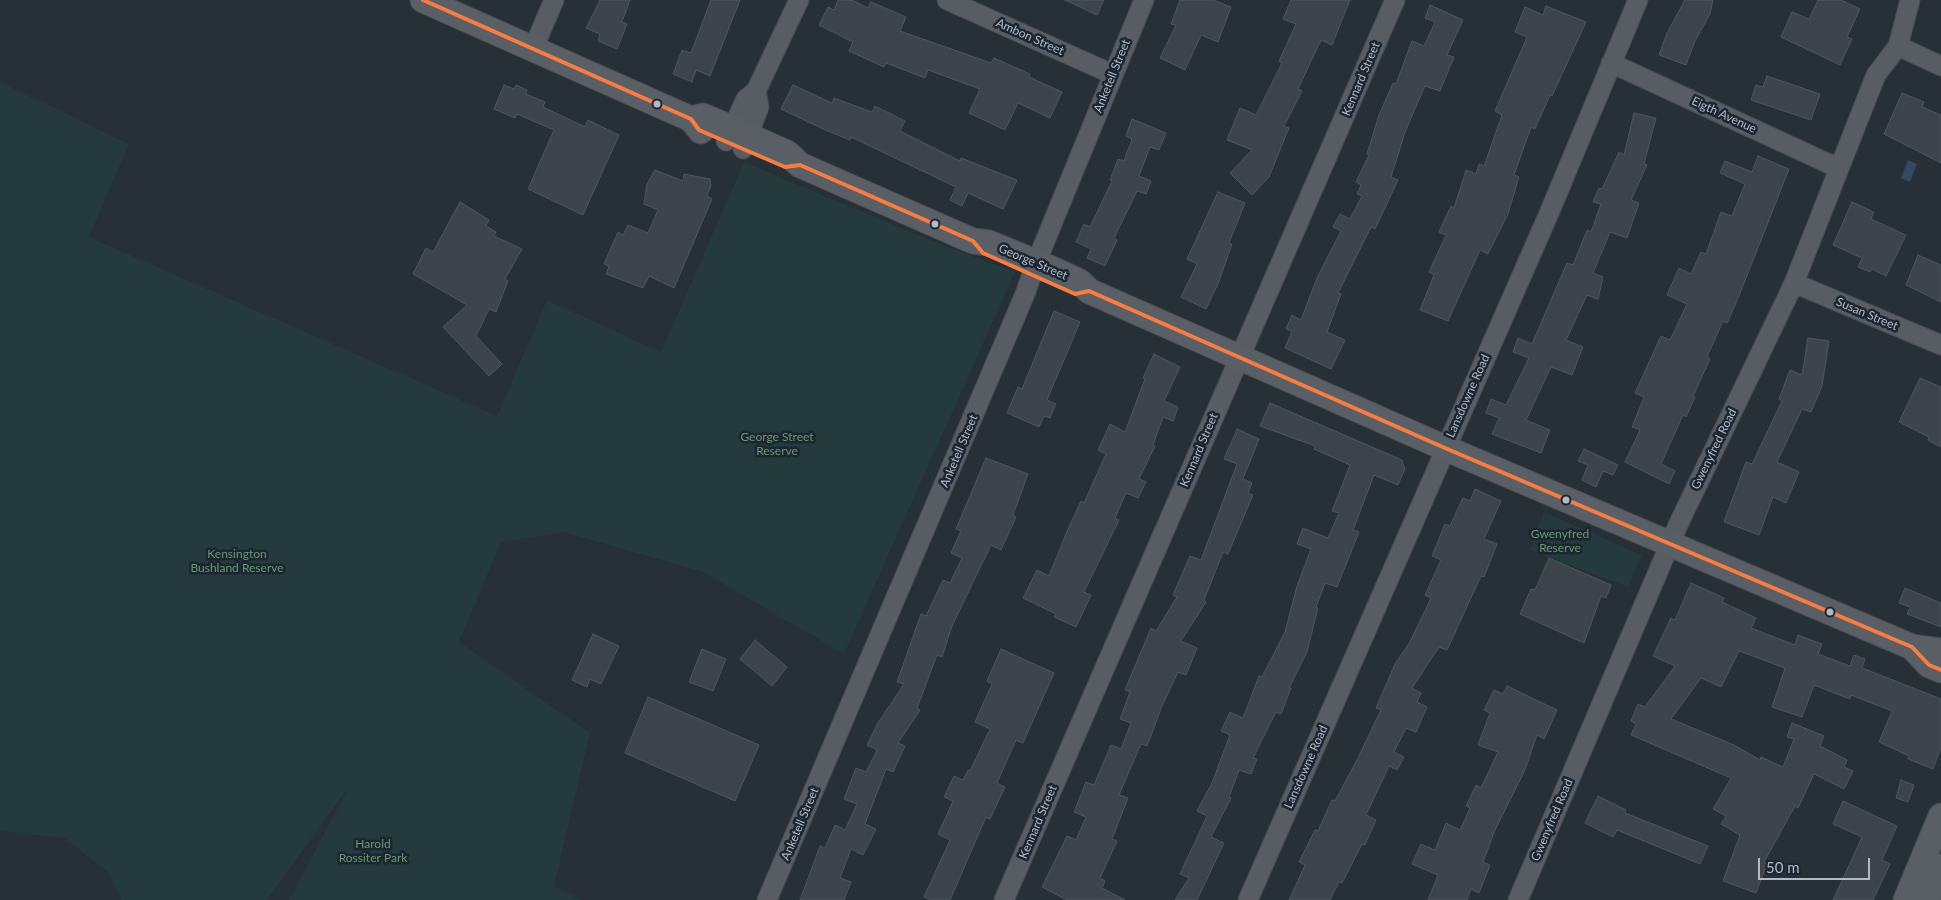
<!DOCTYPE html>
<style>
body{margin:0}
#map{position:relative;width:1941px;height:900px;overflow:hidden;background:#272f37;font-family:Lato,sans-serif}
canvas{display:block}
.scale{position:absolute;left:1758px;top:858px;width:112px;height:22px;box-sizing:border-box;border:2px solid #b1bbc8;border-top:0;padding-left:6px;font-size:15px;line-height:18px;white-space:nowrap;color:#b1bbc8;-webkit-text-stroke:4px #1b2631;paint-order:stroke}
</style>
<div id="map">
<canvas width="1941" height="900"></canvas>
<div class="scale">50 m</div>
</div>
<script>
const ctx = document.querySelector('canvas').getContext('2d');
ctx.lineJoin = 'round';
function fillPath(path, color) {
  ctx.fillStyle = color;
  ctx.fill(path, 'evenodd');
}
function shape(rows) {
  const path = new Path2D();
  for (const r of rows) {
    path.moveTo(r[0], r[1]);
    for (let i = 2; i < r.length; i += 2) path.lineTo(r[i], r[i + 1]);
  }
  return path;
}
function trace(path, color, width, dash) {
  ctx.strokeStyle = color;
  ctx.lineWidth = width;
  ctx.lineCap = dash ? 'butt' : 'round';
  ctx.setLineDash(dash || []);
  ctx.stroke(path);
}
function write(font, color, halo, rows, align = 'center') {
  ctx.font = font + ' Lato,sans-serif';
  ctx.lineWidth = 5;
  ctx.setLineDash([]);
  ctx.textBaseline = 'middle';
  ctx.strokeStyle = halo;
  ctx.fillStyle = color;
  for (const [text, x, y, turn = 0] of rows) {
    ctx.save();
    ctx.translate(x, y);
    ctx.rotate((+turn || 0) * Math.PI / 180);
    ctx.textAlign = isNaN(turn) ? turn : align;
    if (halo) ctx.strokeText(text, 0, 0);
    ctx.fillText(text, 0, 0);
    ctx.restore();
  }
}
fillPath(shape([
 [0,82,129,144,89,237,497,416,547,300,661,352,744,162,935,242,1015,272,844,654,703,572,563,532,501,542,459,642,590,733,554,886,581,900,289,900,348,788,267,900,121,900,107,871,64,838,0,831],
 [1544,512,1642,555,1628,587,1530,550]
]), '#243a3d');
fillPath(shape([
 [1908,160,1917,164,1910,182,1901,178]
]), '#334961');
const building = shape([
 [600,0,630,0,622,22,627,24,617,49,598,41,600,34,586,28,600,0],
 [711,0,740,0,710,76,696,70,692,82,673,74,682,50,691,53,711,0],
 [838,0,852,0,868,8,871,2,906,17,900,31,991,63,994,58,1030,74,1029,77,1062,92,1050,118,1018,103,1005,130,969,113,980,89,928,70,925,78,886,63,884,67,849,51,853,42,819,25,828,7,834,10,838,0],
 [1065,0,1104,0,1097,15,1065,0],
 [1180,0,1213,0,1231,7,1218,42,1201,35,1185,70,1160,58,1176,25,1171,24,1180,0],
 [1291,0,1350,0,1332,45,1321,40,1298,89,1302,91,1284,126,1289,128,1269,177,1252,195,1230,173,1252,150,1227,140,1240,108,1256,115,1282,63,1279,61,1296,24,1283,19,1291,0],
 [1685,0,1713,0,1710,14,1695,41,1686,65,1659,55,1667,33,1685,0],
 [1818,0,1841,0,1860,9,1847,37,1852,39,1840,65,1781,37,1792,12,1809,19,1818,0],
 [1430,5,1463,20,1447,55,1454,57,1440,91,1425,86,1405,132,1391,177,1398,180,1375,229,1371,227,1338,293,1341,294,1327,332,1345,340,1331,369,1285,348,1292,331,1286,329,1292,315,1301,320,1317,278,1341,231,1333,227,1340,214,1350,219,1362,196,1357,194,1361,185,1356,182,1369,155,1367,154,1379,115,1393,83,1396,84,1412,41,1424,46,1435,22,1425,18,1430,5],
 [1546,6,1586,22,1552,96,1550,95,1535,129,1531,127,1514,175,1519,177,1508,214,1488,254,1480,250,1448,321,1420,310,1434,275,1429,272,1446,235,1439,232,1451,206,1454,208,1466,170,1476,174,1479,164,1484,166,1502,115,1495,111,1527,37,1515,32,1525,7,1543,15,1546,6],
 [1767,76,1820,94,1811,120,1751,100,1756,85,1763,87,1767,76],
 [504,85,514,89,516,85,527,90,526,94,545,102,543,107,585,127,588,120,619,135,583,215,528,189,554,130,517,114,515,118,494,109,504,85],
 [793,85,832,103,834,98,872,112,875,106,905,121,900,131,960,161,961,158,1017,180,1003,209,968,193,962,206,950,200,956,187,851,137,850,140,823,129,781,109,793,85],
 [1902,93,1924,102,1922,107,1941,115,1941,163,1884,134,1902,93],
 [1634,113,1656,118,1644,164,1647,165,1631,200,1639,203,1627,238,1610,232,1593,273,1603,277,1598,299,1587,295,1566,340,1583,347,1572,375,1551,367,1526,420,1550,430,1541,453,1492,434,1499,418,1486,413,1491,399,1506,405,1529,358,1513,352,1518,338,1532,344,1567,263,1573,265,1587,230,1591,232,1601,204,1593,202,1599,188,1602,189,1619,152,1624,155,1634,113],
 [1132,119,1166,133,1159,150,1150,147,1139,176,1151,181,1146,194,1137,191,1114,238,1117,240,1105,266,1087,258,1091,249,1076,242,1084,224,1090,227,1112,181,1110,180,1118,159,1124,161,1132,139,1126,136,1132,119],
 [1758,156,1789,169,1739,296,1727,323,1723,321,1707,357,1710,359,1693,396,1695,397,1686,417,1683,415,1661,464,1675,471,1669,484,1625,462,1640,430,1632,427,1644,397,1635,393,1661,336,1670,340,1687,304,1667,295,1679,268,1691,274,1701,252,1706,254,1721,212,1732,216,1745,184,1720,173,1725,161,1752,172,1758,156],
 [655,170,683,181,684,174,710,179,711,186,707,196,712,199,674,288,649,276,643,288,606,274,609,266,604,264,618,232,623,235,628,225,648,233,658,210,644,204,647,184,655,170],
 [1218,192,1245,203,1229,243,1232,244,1218,284,1206,309,1181,297,1197,264,1187,259,1218,192],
 [460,202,489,220,486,226,496,232,494,236,522,249,505,279,508,281,496,312,489,309,476,336,502,364,489,376,443,327,467,305,413,274,426,248,433,252,460,202],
 [1852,202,1874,212,1871,219,1906,235,1886,276,1872,269,1870,272,1858,267,1862,258,1833,245,1852,202],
 [1918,255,1941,265,1941,302,1906,285,1918,255],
 [1054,311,1080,322,1047,400,1056,404,1050,418,1044,416,1039,427,1007,413,1018,387,1022,389,1054,311],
 [1808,338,1829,341,1822,386,1811,412,1802,409,1777,462,1799,472,1786,503,1773,497,1759,535,1724,522,1746,462,1752,464,1782,401,1779,399,1790,370,1802,375,1808,338],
 [1154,354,1180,367,1164,401,1178,407,1173,421,1163,417,1153,445,1155,446,1139,479,1146,482,1138,498,1126,493,1115,518,1119,520,1084,592,1091,595,1076,627,1054,617,1056,614,1023,598,1037,570,1049,576,1068,529,1081,501,1084,503,1106,454,1098,450,1110,424,1125,432,1145,379,1143,378,1154,354],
 [1920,378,1941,387,1941,447,1928,440,1929,437,1899,422,1920,378],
 [1270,403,1402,460,1405,469,1398,485,1374,475,1353,530,1359,532,1337,587,1325,583,1316,607,1318,608,1307,652,1289,688,1291,688,1281,714,1276,712,1253,758,1257,759,1251,774,1239,770,1229,797,1231,798,1211,837,1224,843,1197,900,1175,900,1189,878,1180,874,1207,816,1197,811,1212,783,1230,735,1221,731,1230,712,1243,718,1259,676,1262,677,1285,632,1297,586,1311,549,1297,544,1303,528,1328,538,1339,513,1332,511,1350,465,1314,449,1315,446,1260,426,1270,403],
 [1237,429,1259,439,1243,479,1252,483,1248,493,1253,495,1228,554,1223,552,1204,600,1206,602,1181,641,1197,648,1186,675,1178,672,1162,706,1147,746,1141,744,1119,795,1128,798,1112,839,1117,841,1100,878,1105,881,1102,888,1125,900,1067,900,1042,887,1067,836,1076,840,1086,817,1074,812,1086,782,1094,785,1111,745,1121,749,1131,723,1120,719,1130,692,1125,690,1151,628,1156,631,1177,597,1173,595,1190,556,1201,560,1237,464,1224,459,1237,429],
 [1584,449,1618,465,1613,475,1603,471,1596,487,1582,480,1588,465,1578,461,1584,449],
 [986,458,1028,474,1013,515,1016,517,1001,550,991,545,952,626,942,657,937,655,917,708,920,710,898,743,905,746,893,772,886,769,865,824,876,829,863,855,851,849,840,878,851,882,844,900,800,900,820,846,825,848,835,825,845,830,857,804,844,799,856,768,866,772,877,750,867,745,878,723,904,684,897,682,921,614,926,616,943,580,950,583,962,558,951,553,961,531,956,529,986,458],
 [1475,489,1501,501,1484,539,1497,544,1484,577,1481,576,1447,650,1439,647,1412,688,1421,693,1417,702,1427,707,1416,732,1406,728,1394,752,1404,757,1397,770,1389,766,1366,815,1376,820,1365,845,1362,844,1342,883,1339,882,1330,900,1289,900,1305,865,1299,862,1315,830,1318,831,1332,800,1335,801,1357,760,1381,710,1376,708,1395,664,1410,642,1431,598,1425,595,1441,560,1432,556,1445,524,1450,526,1463,498,1470,501,1475,489],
 [1549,558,1611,585,1606,598,1601,596,1584,643,1520,614,1531,589,1535,590,1549,558],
 [1691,583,1724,598,1722,602,1756,618,1751,628,1795,645,1798,635,1822,644,1818,654,1850,666,1854,655,1865,659,1862,668,1941,699,1941,748,1933,769,1908,759,1909,756,1879,742,1892,711,1851,695,1850,699,1814,685,1802,717,1772,707,1785,668,1739,651,1721,687,1701,678,1671,719,1734,745,1760,760,1761,757,1783,767,1794,739,1787,737,1792,723,1824,736,1820,746,1847,760,1844,767,1853,771,1844,789,1814,774,1798,808,1795,806,1764,862,1767,864,1756,893,1723,881,1740,835,1721,824,1726,816,1713,809,1731,778,1631,735,1636,724,1631,721,1638,704,1645,707,1675,666,1653,656,1671,618,1675,620,1691,583],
 [1905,588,1941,603,1941,627,1907,614,1910,607,1899,603,1905,588],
 [593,634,619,646,601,684,590,679,587,687,572,680,593,634],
 [755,640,787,667,772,686,740,659,755,640],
 [702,649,726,659,713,691,689,682,702,649],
 [1001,649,1054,673,1023,743,1016,740,997,783,1005,787,990,819,986,817,950,900,932,900,924,897,950,840,938,834,953,801,944,797,954,776,963,780,968,770,970,771,990,729,975,722,992,684,987,681,1001,649],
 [1507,686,1557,710,1544,739,1537,735,1525,770,1495,830,1483,862,1490,865,1479,893,1471,889,1467,900,1428,900,1438,875,1412,864,1421,844,1435,850,1446,823,1460,830,1470,808,1466,806,1476,785,1481,788,1498,752,1478,745,1490,713,1484,710,1494,690,1503,694,1507,686],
 [648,697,759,745,735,801,625,753,648,697],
 [1901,780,1914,785,1908,802,1896,798,1901,780],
 [1598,796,1626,810,1625,813,1708,846,1700,864,1617,830,1613,837,1585,823,1598,796],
 [1843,801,1897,826,1882,860,1890,864,1873,900,1833,900,1862,837,1833,824,1843,801]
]);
fillPath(building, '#3e444b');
trace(building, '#4f565e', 1);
const minor = shape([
 [947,0,1112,74],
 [1898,46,1941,66],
 [533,49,554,0],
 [1611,63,1838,168],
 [726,141,746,99,756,91,799,0],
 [743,149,759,107,756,91],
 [1794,283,1941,345],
 [767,900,1025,294,1036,263,1144,0],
 [1004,900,1395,0],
 [1248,900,1550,211,1638,0],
 [1518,900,1678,525,1794,283,1876,75,1898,46,1910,0]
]);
const major = shape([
 [423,0,691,119,701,131],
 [691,119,703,116,715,121,787,153,800,165,973,241,989,243,1059,272,1080,282,1089,291,1445,448,1912,647,1941,651],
 [1912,647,1929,665,1941,670],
 [1906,900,1941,816],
 [1927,900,1941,867]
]);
trace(minor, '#464b51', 21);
trace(major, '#454b53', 27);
trace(minor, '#585d64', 19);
trace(major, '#5a5f66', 25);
trace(shape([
 [423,0,691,119,699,130,785,167,800,165,973,241,983,253,1075,294,1089,291,1445,448,1912,647,1929,665,1941,670]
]), '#f77d43', 4);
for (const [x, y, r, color] of [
 [657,104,4.5,"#b1bbc8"],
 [935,224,4.5,"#b1bbc8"],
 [1566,500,4.5,"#b1bbc8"],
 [1830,612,4.5,"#b1bbc8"]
]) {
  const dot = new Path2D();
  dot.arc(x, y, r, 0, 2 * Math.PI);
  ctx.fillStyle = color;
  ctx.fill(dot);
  trace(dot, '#1b2631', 2);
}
write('12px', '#b1bbc8', '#1b2631', [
 ["Ambon Street",1030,37,24],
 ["Anketell Street",1112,76,-68],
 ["Kennard Street",1361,79,-67],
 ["Eigth Avenue",1724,115,25],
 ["George Street",1033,262,23],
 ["Susan Street",1867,314,23],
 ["Lansdowne Road",1468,396,-66],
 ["Gwenyfred Road",1714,449,-64],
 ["Kennard Street",1199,450,-67],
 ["Anketell Street",959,451,-67],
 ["Lansdowne Road",1306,767,-66],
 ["Gwenyfred Road",1552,820,-67],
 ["Kennard Street",1038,822,-67],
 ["Anketell Street",800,824,-67]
]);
write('12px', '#679b6f', '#1b2631', [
 ["George Street",777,437],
 ["Reserve",777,451],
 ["Gwenyfred",1560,534],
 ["Reserve",1560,548],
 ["Kensington",237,554],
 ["Bushland Reserve",237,568],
 ["Harold",373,844],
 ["Rossiter Park",373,858]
]);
</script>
